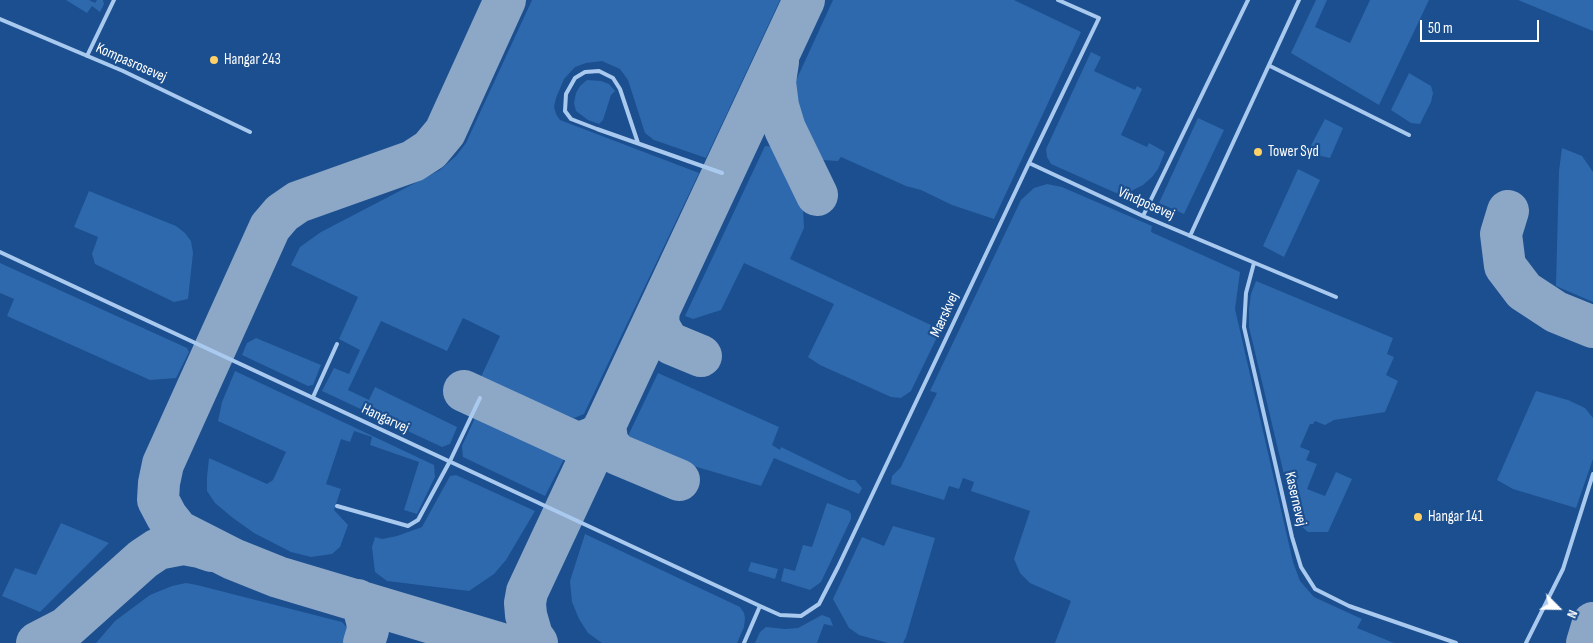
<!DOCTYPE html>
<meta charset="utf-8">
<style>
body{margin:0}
#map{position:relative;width:1593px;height:643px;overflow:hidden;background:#1b4f8f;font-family:"Sofia Sans Condensed",sans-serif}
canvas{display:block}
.north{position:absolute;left:1533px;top:583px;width:50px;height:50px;-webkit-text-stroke:4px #1b4f8f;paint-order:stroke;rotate:113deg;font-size:14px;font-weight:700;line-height:20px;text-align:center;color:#fff}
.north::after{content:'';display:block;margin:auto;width:18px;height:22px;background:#fff;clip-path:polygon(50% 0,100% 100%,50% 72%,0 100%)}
.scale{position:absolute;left:1420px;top:20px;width:119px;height:22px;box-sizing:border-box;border:2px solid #fff;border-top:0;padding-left:6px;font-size:15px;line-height:18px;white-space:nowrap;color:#fff;-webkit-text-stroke:4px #1b4f8f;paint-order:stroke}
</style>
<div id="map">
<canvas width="1593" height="643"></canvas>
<div class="north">N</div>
<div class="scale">50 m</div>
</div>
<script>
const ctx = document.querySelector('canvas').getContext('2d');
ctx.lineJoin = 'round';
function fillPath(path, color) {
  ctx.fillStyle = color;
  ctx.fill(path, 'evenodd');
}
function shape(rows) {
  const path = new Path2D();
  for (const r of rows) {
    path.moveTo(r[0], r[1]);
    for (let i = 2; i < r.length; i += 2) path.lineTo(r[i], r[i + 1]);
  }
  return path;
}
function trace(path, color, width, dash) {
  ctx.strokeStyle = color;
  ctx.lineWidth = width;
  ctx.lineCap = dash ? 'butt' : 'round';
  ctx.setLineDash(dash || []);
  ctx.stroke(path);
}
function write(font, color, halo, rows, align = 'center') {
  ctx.font = font + ' "Sofia Sans Condensed",sans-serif';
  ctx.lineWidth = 4.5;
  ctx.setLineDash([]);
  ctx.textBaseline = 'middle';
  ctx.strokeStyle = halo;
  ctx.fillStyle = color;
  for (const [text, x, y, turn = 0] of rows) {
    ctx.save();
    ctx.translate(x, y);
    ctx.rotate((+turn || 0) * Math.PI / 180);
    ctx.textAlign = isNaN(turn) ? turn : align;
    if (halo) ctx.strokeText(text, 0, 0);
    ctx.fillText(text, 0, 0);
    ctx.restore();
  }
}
fillPath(shape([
 [66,0,89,0,95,3,97,0,103,0,104,4,100,12,92,6,87,13],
 [532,0,780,0,706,158,654,140,645,133,628,80,620,69,602,61,586,63,575,67,564,79,556,98,554,107,556,114,560,120,699,173,584,414,574,418,480,379,500,336,463,318,447,351,381,321,348,390,369,400,375,387,457,427,450,444,442,447,322,391,334,368,349,374,360,350,339,339,358,297,291,265,300,247,321,232,440,170,456,156,466,143],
 [833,0,1014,0,1081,32,994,219,952,205,921,190,906,186,841,157,838,161,822,160,795,103,794,85],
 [1316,0,1327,0,1315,27,1350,43,1370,0,1429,0,1379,105,1291,53],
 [1518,0,1593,0,1593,31],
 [1091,52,1101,57,1094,71,1135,90,1137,86,1142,89,1121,135,1147,147,1149,143,1165,152,1158,169,1152,177,1143,185,1129,192,1116,193,1051,164,1047,157,1046,149],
 [1409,73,1431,86,1433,93,1431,102,1420,124,1411,123,1391,110],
 [587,80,601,81,609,84,615,91,611,95,603,120,599,124,588,120,576,111,574,103,576,93,580,86],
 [1198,118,1224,130,1184,214,1159,203],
 [1325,119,1343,128,1330,158,1307,153],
 [765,146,776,147,803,209,804,228,790,259,933,326,939,333,911,391,901,398,891,397,820,365,808,357,834,304,744,263,721,310,693,319,685,316],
 [1562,148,1582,156,1593,172,1593,302,1556,286,1559,171],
 [1298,169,1320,180,1284,257,1263,246],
 [1047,184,1062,187,1152,226,1151,232,1240,272,1235,309,1293,562,1300,581,1314,597,1362,619,1357,628,1394,643,1055,643,1071,601,1030,583,1020,573,1014,559,1030,511,971,491,974,482,963,478,959,489,949,486,944,500,891,484,892,476,901,467,937,393,930,391,1021,200,1034,188],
 [89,191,176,226,185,233,191,241,193,253,188,299,174,302,95,264,92,254,98,237,74,227],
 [0,263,187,348,189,352,176,378,150,380,7,316,14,299,0,293],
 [1256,281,1393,338,1387,354,1394,357,1386,375,1398,381,1385,412,1334,420,1325,425,1315,421,1313,424,1310,424,1300,447,1310,451,1306,460,1317,464,1307,489,1325,496,1336,472,1352,479,1328,532,1308,532,1295,521,1249,327,1249,309,1251,294],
 [256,338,321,365,313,385,308,386,242,355,247,343],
 [235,371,434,465,435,477,417,514,404,510,419,462,370,445,372,437,354,431,350,442,341,439,326,484,341,489,334,510,348,525,340,547,332,554,311,557,291,552,254,533,233,518,215,503,207,491,207,477,209,458,267,484,273,480,286,452,218,421,222,402],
 [658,373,779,427,772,445,780,450,781,447,849,480,855,480,862,488,859,494,774,458,761,486,687,464,627,438],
 [1536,391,1568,400,1585,408,1593,418,1593,459,1576,508,1513,489,1497,480],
 [475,418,564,459,545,496,463,457,462,446],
 [456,475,535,511,506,560,494,574,469,591,387,581,375,572,372,547,375,537,382,539,397,536,422,527,450,476],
 [827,503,849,511,851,514,851,519,821,582,810,590,781,581,784,568,795,571,803,545,812,547],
 [61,523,109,543,40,612,2,596,15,568,36,575],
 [893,526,935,538,906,637,903,643,888,643,859,635,849,628,833,599,862,537,884,546],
 [585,534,740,607,744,613,745,618,744,627,737,643,602,643,588,633,579,619,572,602,570,581],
 [751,562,778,569,775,579,748,571],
 [186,583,197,585,342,622,349,630,350,638,349,643,96,643,115,621,150,595,172,586],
 [822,615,830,618,833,626,824,624,817,643,755,643,760,632,766,627,785,629,798,628]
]), '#2e69ad');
trace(shape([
 [778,62,775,82,778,106,785,129,817,195],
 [1508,211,1501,234,1505,266,1524,291,1556,312,1593,327],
 [659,310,658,322,661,330,667,340,672,344,701,356],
 [464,391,575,442,585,441,595,437,603,430],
 [605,425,607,440,610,446,617,454,679,480],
 [358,600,364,610,367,621,368,630,364,643],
 [37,643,66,628,143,559,158,549,184,544,200,547,212,551],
 [499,643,278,577,233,559,178,531,167,517,158,500,159,483,163,464,270,227,282,213,298,202,413,161,430,150,445,132,505,0],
 [537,643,532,636,526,615,525,603,527,592,804,0],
 [1587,643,1593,623]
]), '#8da7c7', 42);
trace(shape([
 [0,19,123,71,250,132],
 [87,56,114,0],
 [1270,66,1409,135],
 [638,143,620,89,613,78,599,71,585,72,575,78,566,94,565,111,571,119,597,129,722,173],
 [1029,163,1143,216,1336,297],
 [1143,216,1248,0],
 [1190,236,1299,0],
 [0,252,760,606,780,615,801,616,819,604,838,567,1029,163,1099,18,1058,0],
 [1254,263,1246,293,1244,327,1292,537,1301,567,1315,589,1349,606,1456,643],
 [313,397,337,344],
 [337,506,408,526,418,520,450,461,480,398],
 [744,643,760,606],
 [1526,643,1563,569,1593,474]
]), '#a9c9ee', 4);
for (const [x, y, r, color] of [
 [214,60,5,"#ffd166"],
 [1258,152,5,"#ffd166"],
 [1418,517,5,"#ffd166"]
]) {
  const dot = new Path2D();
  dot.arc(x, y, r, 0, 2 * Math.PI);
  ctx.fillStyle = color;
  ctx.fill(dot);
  trace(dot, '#1b4f8f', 2);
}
write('15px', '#fff', '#1b4f8f', [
 ["Hangar 243",224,60],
 ["Tower Syd",1268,152],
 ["Hangar 141",1428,517]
], 'left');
write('15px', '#fff', '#1b4f8f', [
 ["Kompasrosevej",131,63,24],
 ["Vindposevej",1146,204,24],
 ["Mærskvej",945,315,-65],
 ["Hangarvej",385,419,25],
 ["Kasernevej",1295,499,77]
]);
</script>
